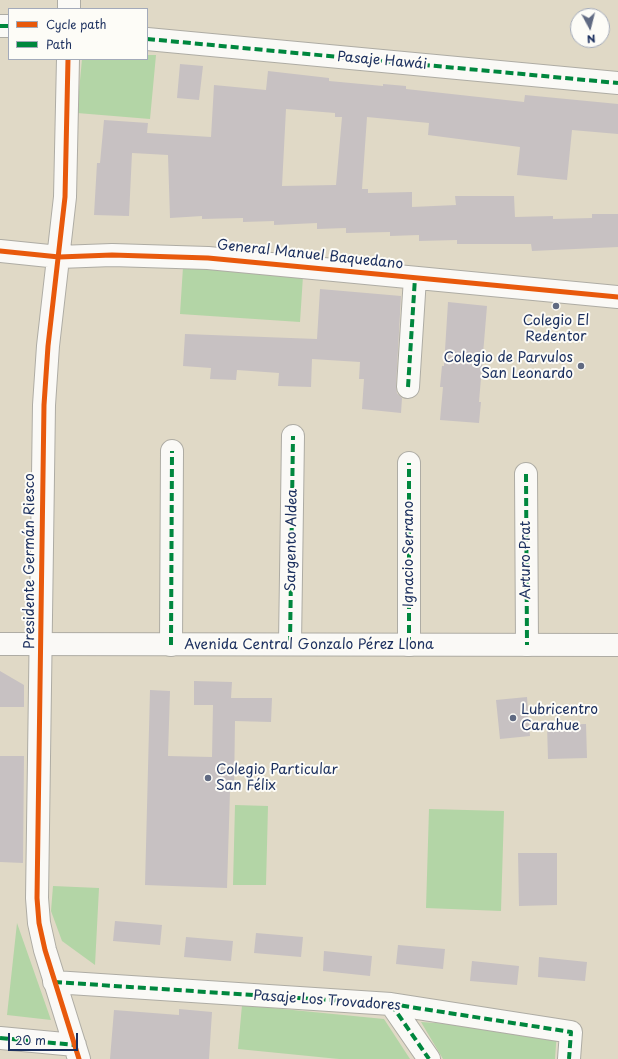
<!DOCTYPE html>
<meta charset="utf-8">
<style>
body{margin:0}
#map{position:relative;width:618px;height:1059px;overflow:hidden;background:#e0d9c6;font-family:"Playpen Sans",sans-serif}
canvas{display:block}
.legend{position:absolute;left:8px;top:8px;width:140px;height:52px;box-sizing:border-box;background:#fdfcf7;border:1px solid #a3aaba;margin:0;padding:5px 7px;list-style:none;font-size:12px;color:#1b2f5e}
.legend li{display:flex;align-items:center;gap:8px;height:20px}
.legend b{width:20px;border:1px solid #a3aaba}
.north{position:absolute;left:570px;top:8px;width:40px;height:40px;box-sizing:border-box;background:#fdfcf7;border:1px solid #a3aaba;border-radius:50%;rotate:173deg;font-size:11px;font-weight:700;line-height:16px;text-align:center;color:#1b2f5e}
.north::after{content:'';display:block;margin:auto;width:14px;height:18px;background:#606a82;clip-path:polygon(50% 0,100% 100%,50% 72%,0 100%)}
.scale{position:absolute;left:8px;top:1033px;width:70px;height:18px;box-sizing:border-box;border:2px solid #1b2f5e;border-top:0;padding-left:5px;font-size:12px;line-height:14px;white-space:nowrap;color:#1b2f5e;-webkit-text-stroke:3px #fdfcf7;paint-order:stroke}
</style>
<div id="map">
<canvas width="618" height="1059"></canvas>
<ul class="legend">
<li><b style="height:5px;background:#e8590c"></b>Cycle path</li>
<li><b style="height:5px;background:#00873e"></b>Path</li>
</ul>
<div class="north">N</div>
<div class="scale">20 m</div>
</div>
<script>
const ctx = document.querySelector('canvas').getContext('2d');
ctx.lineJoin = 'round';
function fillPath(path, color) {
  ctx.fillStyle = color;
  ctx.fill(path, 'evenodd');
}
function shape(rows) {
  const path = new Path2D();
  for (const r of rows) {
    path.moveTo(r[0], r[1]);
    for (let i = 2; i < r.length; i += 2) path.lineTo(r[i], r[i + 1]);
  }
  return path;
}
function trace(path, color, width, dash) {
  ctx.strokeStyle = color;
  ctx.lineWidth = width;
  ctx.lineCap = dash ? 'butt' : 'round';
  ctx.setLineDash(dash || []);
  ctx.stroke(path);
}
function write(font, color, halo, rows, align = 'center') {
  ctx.font = font + ' "Playpen Sans",sans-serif';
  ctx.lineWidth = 4;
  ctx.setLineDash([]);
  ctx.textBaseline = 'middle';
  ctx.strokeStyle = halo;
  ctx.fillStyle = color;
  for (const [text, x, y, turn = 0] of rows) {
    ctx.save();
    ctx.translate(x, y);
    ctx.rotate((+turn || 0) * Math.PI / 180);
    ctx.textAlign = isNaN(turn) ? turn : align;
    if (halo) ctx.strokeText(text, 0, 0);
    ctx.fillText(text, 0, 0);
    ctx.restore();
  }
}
fillPath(shape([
 [147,55,156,55,150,119,77,113,82,59,147,59],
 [183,267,303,276,300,322,180,314],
 [235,805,268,806,266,885,233,885],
 [429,809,504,811,501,911,426,908],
 [53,886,99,888,95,965,62,941,51,911],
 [17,923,51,1020,7,1015],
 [242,1005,384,1019,410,1059,339,1059,238,1049],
 [421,1022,557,1031,555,1059,443,1059]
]), '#b3d5a6');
fillPath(shape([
 [180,64,203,66,199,100,177,98],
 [268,71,329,78,329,81,383,86,383,84,406,86,406,89,524,102,525,95,618,104,618,134,572,130,567,180,517,175,520,147,428,135,429,123,367,117,362,189,368,189,368,193,412,192,412,207,456,205,455,196,514,196,515,217,553,216,553,219,592,218,592,214,618,214,618,247,532,251,531,244,457,244,457,240,419,241,419,235,390,236,390,232,346,233,346,228,317,229,317,223,274,225,274,221,243,222,243,218,202,219,202,216,170,218,168,155,132,153,129,216,94,215,97,163,100,163,104,120,148,123,147,133,211,137,214,85,266,90],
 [286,109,335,113,335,117,342,117,336,185,282,186],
 [320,289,401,296,396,386,397,393,402,398,401,413,362,409,364,379,359,379,360,362,312,359,311,387,278,386,279,373,237,370,236,380,210,379,211,368,183,366,185,334,317,339],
 [448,302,487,306,479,402,481,402,479,423,440,420,443,387,440,387,442,366,444,366],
 [0,671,24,685,24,707,0,707],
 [194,681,232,682,231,698,272,698,271,722,235,721,234,791,230,791,227,888,145,885,150,690,170,691,168,756,212,757,213,705,194,705],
 [527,697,530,736,500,739,496,700],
 [586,724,587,758,548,759,547,725],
 [0,756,24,756,23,863,0,862],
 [518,853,557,853,557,905,519,906],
 [115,921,162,925,160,945,113,941],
 [256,933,303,937,301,957,254,953],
 [186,937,233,941,231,961,184,957],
 [398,945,445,949,443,969,396,964],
 [324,951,372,956,370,976,323,971],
 [539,957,587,962,585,981,538,977],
 [472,961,519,966,517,985,470,981],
 [179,1009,212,1012,209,1059,110,1059,114,1010,179,1015]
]), '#c7c1c2');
const minor = shape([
 [69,9,69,0],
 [0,26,9,26],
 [147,39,618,83],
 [68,59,65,197,48,346,44,405,37,898,39,923,45,950,79,1059],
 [0,251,59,257,112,255,208,258,618,297],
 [408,387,415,278],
 [526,474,527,645],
 [290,644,293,436],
 [171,645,172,451],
 [409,645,409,463],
 [54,982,391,1004,571,1032,569,1059],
 [391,1004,429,1059],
 [0,1038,75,1045]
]);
const tertiary = shape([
 [0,644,618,645]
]);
trace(minor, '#aeaca4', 24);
trace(tertiary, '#aeaca4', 24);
trace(minor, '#faf9f6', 22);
trace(tertiary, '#faf9f6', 22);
trace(shape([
 [0,26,9,26],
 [147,39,618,83],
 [408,387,415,278],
 [526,474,527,645],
 [290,644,293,436],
 [171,645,172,451],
 [409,645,409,463],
 [54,982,391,1004,571,1032,569,1059],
 [391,1004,429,1059],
 [0,1038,75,1045]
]), '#00873e', 4, [8, 4]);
trace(shape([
 [68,59,65,197,48,346,44,405,37,898,39,923,45,950,79,1059],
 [0,251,59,257,112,255,208,258,618,297]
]), '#e8590c', 5);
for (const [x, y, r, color] of [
 [556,306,4,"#606a82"],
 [581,366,4,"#606a82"],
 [513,718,4,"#606a82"],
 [208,778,4,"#606a82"]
]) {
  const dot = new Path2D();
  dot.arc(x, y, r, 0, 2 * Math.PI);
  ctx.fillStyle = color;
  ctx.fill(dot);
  trace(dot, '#fdfcf7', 1.5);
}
write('14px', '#1b2f5e', '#fdfcf7', [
 ["Pasaje Hawái",382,61,5],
 ["General Manuel Baquedano",310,255,6],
 ["Sargento Aldea",292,540,-89],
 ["Ignacio Serrano",409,554,-90],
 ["Arturo Prat",526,560,-90],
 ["Presidente Germán Riesco",30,561,-90],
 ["Avenida Central Gonzalo Pérez Llona",309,645],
 ["Pasaje Los Trovadores",327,1001,4]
]);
write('14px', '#1b2f5e', '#fdfcf7', [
 ["Colegio El",556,321,"center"],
 ["Redentor",556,337,"center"],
 ["Colegio de Parvulos",573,358,"right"],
 ["San Leonardo",573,374,"right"],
 ["Lubricentro",521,710],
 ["Carahue",521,726],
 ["Colegio Particular",216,770],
 ["San Félix",216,786]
], 'left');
</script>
